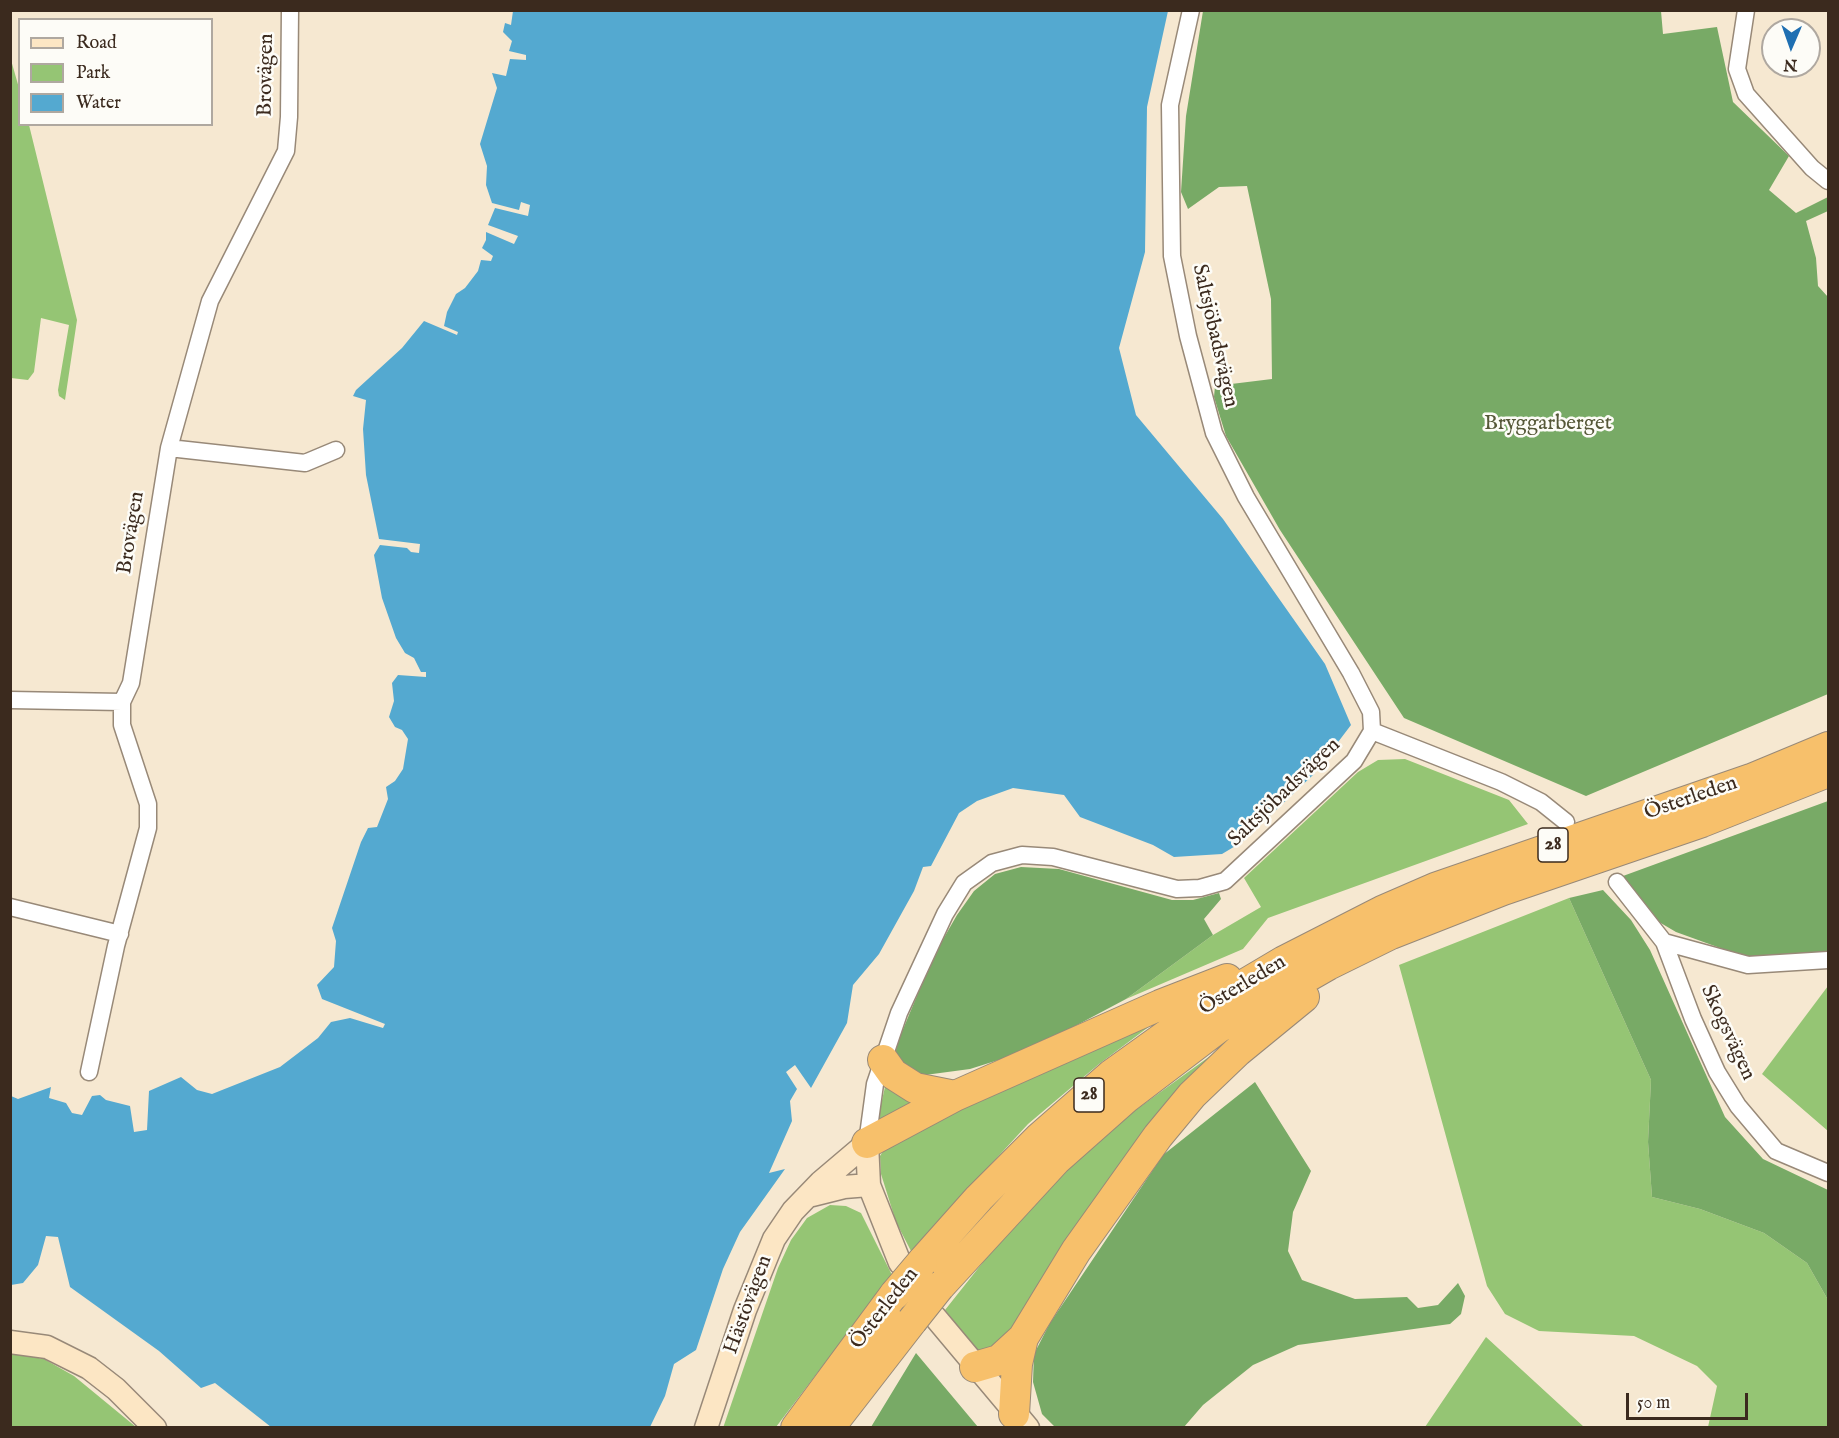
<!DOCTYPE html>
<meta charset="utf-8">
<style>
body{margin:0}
#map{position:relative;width:1839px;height:1438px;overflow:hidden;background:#f6e8d1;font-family:"IM FELL English",serif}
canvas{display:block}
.frame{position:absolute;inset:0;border:12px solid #3b2a1e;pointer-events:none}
.legend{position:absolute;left:18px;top:18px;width:195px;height:108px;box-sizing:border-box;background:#fdfcf7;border:2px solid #afa8a0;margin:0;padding:8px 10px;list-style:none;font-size:18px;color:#3b2a1e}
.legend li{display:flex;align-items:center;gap:12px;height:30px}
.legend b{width:30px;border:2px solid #afa8a0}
.north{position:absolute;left:1761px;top:18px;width:60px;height:60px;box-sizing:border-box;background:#fdfcf7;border:2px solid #afa8a0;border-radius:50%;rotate:182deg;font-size:16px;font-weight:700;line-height:24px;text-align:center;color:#3b2a1e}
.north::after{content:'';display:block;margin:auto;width:21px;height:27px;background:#1f6fb2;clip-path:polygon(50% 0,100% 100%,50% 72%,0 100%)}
.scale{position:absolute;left:1626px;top:1393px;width:122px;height:27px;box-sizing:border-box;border:3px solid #3b2a1e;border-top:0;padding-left:8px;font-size:18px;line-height:21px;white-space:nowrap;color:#3b2a1e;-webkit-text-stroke:4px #fdfcf7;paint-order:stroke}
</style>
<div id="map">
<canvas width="1839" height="1438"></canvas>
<div class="frame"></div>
<ul class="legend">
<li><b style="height:8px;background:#fce6c4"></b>Road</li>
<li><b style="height:16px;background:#95c574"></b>Park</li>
<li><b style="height:16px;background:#54a9d0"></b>Water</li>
</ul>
<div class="north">N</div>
<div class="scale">50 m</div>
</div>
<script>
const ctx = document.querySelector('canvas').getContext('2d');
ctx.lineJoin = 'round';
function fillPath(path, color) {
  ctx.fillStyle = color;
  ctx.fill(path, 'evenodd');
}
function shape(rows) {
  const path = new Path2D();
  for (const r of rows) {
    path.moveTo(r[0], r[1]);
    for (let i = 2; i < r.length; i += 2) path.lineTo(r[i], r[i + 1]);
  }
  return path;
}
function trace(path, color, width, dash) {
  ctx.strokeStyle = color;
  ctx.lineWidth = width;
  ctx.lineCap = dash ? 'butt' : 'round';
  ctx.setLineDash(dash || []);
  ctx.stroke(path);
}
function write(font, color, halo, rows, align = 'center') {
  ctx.font = font + ' "IM FELL English",serif';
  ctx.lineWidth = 5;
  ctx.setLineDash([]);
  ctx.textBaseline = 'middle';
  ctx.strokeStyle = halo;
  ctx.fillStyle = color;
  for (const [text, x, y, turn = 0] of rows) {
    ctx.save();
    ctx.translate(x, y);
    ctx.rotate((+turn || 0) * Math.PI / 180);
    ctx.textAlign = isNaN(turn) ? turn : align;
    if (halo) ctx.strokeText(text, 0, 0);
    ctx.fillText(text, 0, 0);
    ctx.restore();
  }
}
fillPath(shape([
 [11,60,19,88,20,124,29,125,77,320,65,400,59,396,58,390,69,325,41,318,34,372,28,380,11,378],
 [1405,759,1509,800,1528,824,1268,918,1243,949,1126,999,1213,935,1261,907,1244,878,1358,772,1378,760],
 [1569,898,1651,1080,1648,1142,1652,1197,1700,1209,1764,1233,1807,1263,1828,1300,1828,1427,1708,1427,1717,1386,1697,1366,1634,1336,1539,1331,1505,1314,1487,1286,1399,965],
 [1828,986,1828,1131,1762,1074],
 [1162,1017,1099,1064,1028,1124,911,1251,896,1222,881,1174,880,1156,887,1145,973,1101],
 [1217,1051,1148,1127,1104,1186,1009,1336,996,1348,977,1351,945,1310,1007,1232,1065,1172,1133,1112],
 [887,1078,928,1101,880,1123,878,1118],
 [830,1205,846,1206,861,1213,892,1275,776,1427,723,1428,778,1268,791,1240,807,1218],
 [1486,1337,1584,1427,1425,1427],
 [10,1353,44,1359,74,1376,136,1427,11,1427]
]), '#95c574');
fillPath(shape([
 [1661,11,1663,34,1717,27,1733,102,1789,156,1769,190,1796,213,1828,197,1828,211,1806,221,1816,258,1818,286,1828,297,1828,694,1586,796,1404,718,1280,530,1226,436,1214,397,1215,386,1272,379,1271,299,1247,186,1219,187,1188,209,1181,192,1186,116,1203,11],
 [1828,801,1828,952,1745,957,1676,932,1659,922,1623,876],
 [1021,867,1059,869,1172,900,1193,900,1219,893,1221,899,1204,919,1213,935,1126,999,1030,1050,970,1069,925,1075,903,1069,896,1059,896,1046,934,955,957,915,974,891,995,874],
 [1603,890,1631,920,1650,950,1725,1117,1763,1159,1828,1190,1828,1300,1807,1263,1764,1233,1700,1209,1652,1197,1648,1142,1651,1080,1569,898],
 [1255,1082,1311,1171,1293,1212,1288,1251,1302,1280,1355,1299,1407,1297,1418,1308,1438,1305,1458,1283,1465,1296,1461,1314,1450,1324,1298,1345,1253,1365,1203,1405,1184,1427,1055,1427,1042,1414,1033,1382,1034,1354,1050,1323,1163,1155],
 [916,1353,978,1427,871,1427]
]), '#78aa66');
fillPath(shape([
 [513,11,1168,11,1147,107,1145,252,1119,348,1136,415,1223,519,1325,664,1351,725,1313,775,1242,842,1222,854,1174,857,1153,845,1080,817,1064,795,1013,788,977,801,959,813,931,866,923,867,914,891,879,954,853,985,847,1023,811,1088,795,1065,786,1072,797,1089,790,1101,792,1121,769,1173,785,1169,740,1232,723,1269,696,1350,674,1364,665,1396,650,1427,271,1427,215,1383,201,1388,159,1351,70,1287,58,1237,46,1236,38,1265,23,1283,11,1285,11,1096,18,1099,51,1087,49,1098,66,1103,72,1113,82,1115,92,1096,100,1095,106,1100,130,1106,134,1132,147,1130,149,1091,181,1077,197,1090,212,1094,280,1067,318,1038,331,1022,350,1018,383,1028,385,1024,322,999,317,985,334,967,336,941,332,928,361,842,368,828,377,827,388,799,386,787,395,781,403,769,408,739,402,730,395,727,389,717,394,701,392,683,398,675,426,677,426,672,421,672,414,658,405,653,396,638,382,598,374,555,380,545,407,548,411,552,419,553,420,544,379,539,366,475,363,429,366,400,353,396,356,390,402,348,424,321,457,335,458,332,444,326,447,312,456,294,465,288,478,271,481,260,491,261,493,256,482,248,486,240,486,232,514,244,518,236,488,225,495,208,528,216,530,205,521,202,519,210,492,203,486,185,487,166,480,144,497,88,492,73,506,76,510,59,526,60,526,55,509,51,512,41,503,32,505,23,511,25]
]), '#54a9d0');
const street = shape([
 [1746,10,1737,69,1746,94,1812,168,1828,181],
 [169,448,305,463,336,450],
 [10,700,122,702],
 [1372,731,1501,782,1541,802,1566,822],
 [1617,882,1664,942,1693,1019,1717,1072,1738,1106,1776,1151,1828,1173],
 [10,907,120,934],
 [1664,942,1748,965,1828,960],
 [89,1072,116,946,148,828,148,804,122,725,122,702,131,683,169,448,210,301,286,151,289,117,290,10],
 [867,1143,875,1084,899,1013,945,914,964,883,992,863,1022,855,1053,857,1177,889,1200,888,1225,881,1354,761,1372,731,1371,712,1351,673,1246,497,1214,433,1188,336,1172,256,1170,105,1191,10]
]);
const secondary = shape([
 [867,1143,869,1185,900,1263],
 [812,1195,844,1187,869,1185],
 [935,1317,1028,1428],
 [10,1342,47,1347,89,1368,116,1389,155,1428],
 [706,1428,745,1310,774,1239,793,1211,821,1182,867,1143]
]);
const highway = shape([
 [883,1060,893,1074,915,1088,955,1096],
 [867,1143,955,1096,1160,1005,1227,979],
 [922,1262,979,1198,1039,1138,1111,1075,1203,1009,1284,961,1382,911,1435,888,1751,779,1828,747],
 [939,1287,1056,1160,1126,1098,1218,1028,1328,965,1391,934,1503,890,1702,822,1828,772],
 [975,1367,999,1360,1023,1338,1076,1251,1158,1136,1192,1095,1238,1051,1304,997],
 [1014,1414,1017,1364,1023,1338],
 [796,1428,895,1294],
 [829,1428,912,1321]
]);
trace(street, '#988978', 19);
trace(secondary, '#988978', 25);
trace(highway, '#988978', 32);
trace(street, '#fff', 16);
trace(secondary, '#fce6c4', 22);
trace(highway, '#f7c06b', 30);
const highwayBridge = shape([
 [895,1294,922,1262],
 [912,1321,939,1287]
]);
trace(highwayBridge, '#988978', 32, []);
trace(highwayBridge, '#f7c06b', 30);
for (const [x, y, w] of [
 [1553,845,30],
 [1089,1095,30]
]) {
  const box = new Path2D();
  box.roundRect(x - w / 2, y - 17, w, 34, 4.5);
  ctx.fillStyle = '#fdfcf7';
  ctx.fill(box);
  trace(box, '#3b2a1e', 1.5);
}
write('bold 20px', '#3b2a1e', null, [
 ["28",1553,845],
 ["28",1089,1095]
]);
write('21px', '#3b2a1e', '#fdfcf7', [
 ["Brovägen",267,75,-89],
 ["Saltsjöbadsvägen",1214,336,77],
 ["Brovägen",132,533,-81],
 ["Saltsjöbadsvägen",1285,793,-44],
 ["Österleden",1691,799,-19],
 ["Österleden",1243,986,-31],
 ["Skogsvägen",1727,1033,65],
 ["Hästövägen",749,1305,-70],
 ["Österleden",885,1309,-52]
]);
write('21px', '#565838', '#fdfcf7', [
 ["Bryggarberget",1548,425]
]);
</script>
